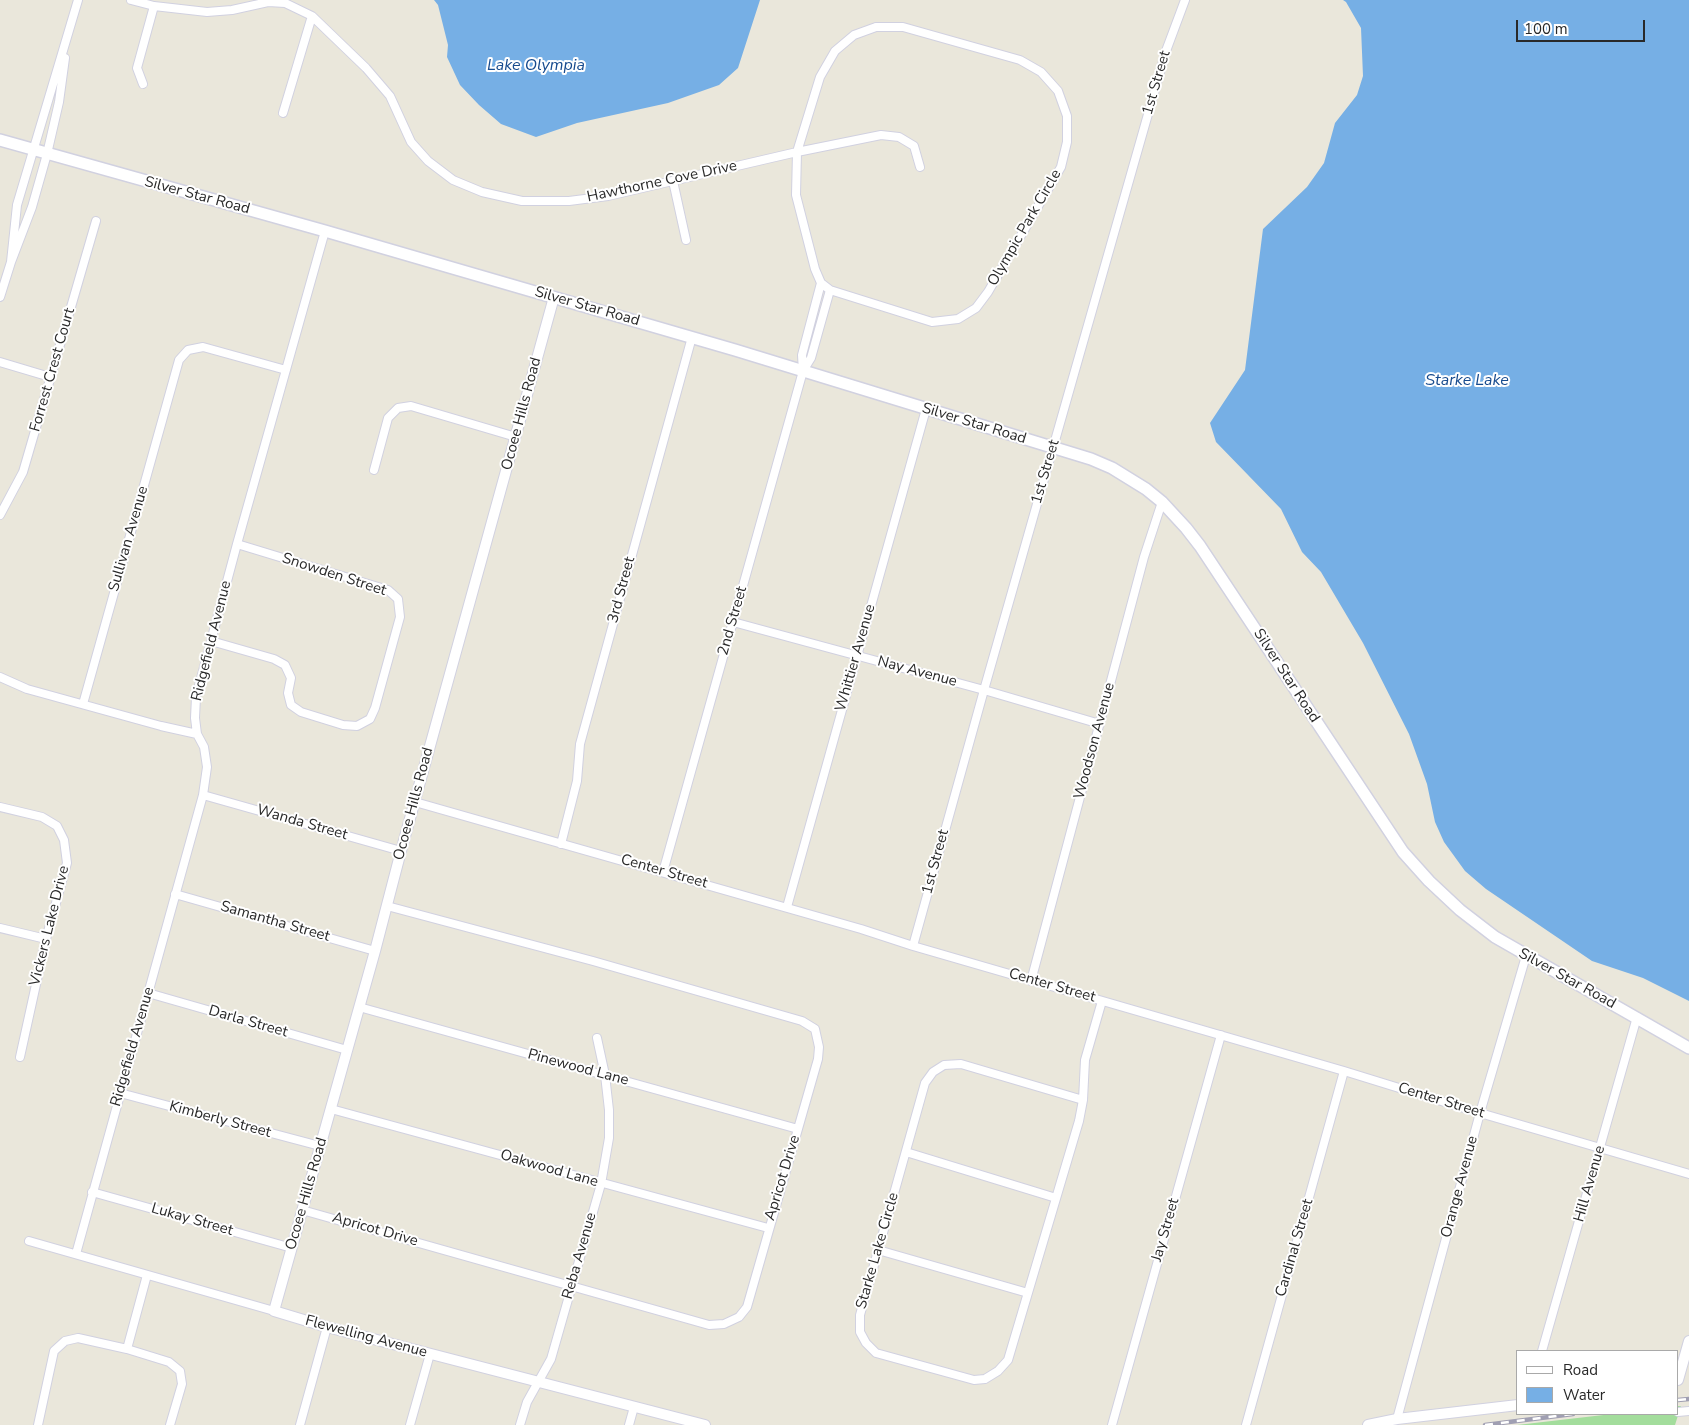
<!DOCTYPE html>
<style>
body{margin:0}
#map{position:relative;width:1689px;height:1425px;overflow:hidden;background:#eae7db;font-family:"Nunito Sans",sans-serif}
canvas{display:block}
.legend{position:absolute;left:1516px;top:1350px;width:162px;height:65px;box-sizing:border-box;background:#fff;border:1px solid #a9a9a9;margin:0;padding:6px 9px;list-style:none;font-size:15px;color:#292929}
.legend li{display:flex;align-items:center;gap:10px;height:25px}
.legend b{width:25px;border:1px solid #a9a9a9}
.scale{position:absolute;left:1516px;top:20px;width:129px;height:22px;box-sizing:border-box;border:2px solid #292929;border-top:0;padding-left:6px;font-size:15px;line-height:18px;white-space:nowrap;color:#292929;-webkit-text-stroke:4px #fff;paint-order:stroke}
</style>
<div id="map">
<canvas width="1689" height="1425"></canvas>
<ul class="legend">
<li><b style="height:6px;background:#fff"></b>Road</li>
<li><b style="height:14px;background:#76afe5"></b>Water</li>
</ul>
<div class="scale">100 m</div>
</div>
<script>
const ctx = document.querySelector('canvas').getContext('2d');
ctx.lineJoin = 'round';
function fillPath(path, color) {
  ctx.fillStyle = color;
  ctx.fill(path, 'evenodd');
}
function shape(rows) {
  const path = new Path2D();
  for (const r of rows) {
    path.moveTo(r[0], r[1]);
    for (let i = 2; i < r.length; i += 2) path.lineTo(r[i], r[i + 1]);
  }
  return path;
}
function trace(path, color, width, dash) {
  ctx.strokeStyle = color;
  ctx.lineWidth = width;
  ctx.lineCap = dash ? 'butt' : 'round';
  ctx.setLineDash(dash || []);
  ctx.stroke(path);
}
function write(font, color, halo, rows, align = 'center') {
  ctx.font = font + ' "Nunito Sans",sans-serif';
  ctx.lineWidth = 4;
  ctx.setLineDash([]);
  ctx.textBaseline = 'middle';
  ctx.strokeStyle = halo;
  ctx.fillStyle = color;
  for (const [text, x, y, turn = 0] of rows) {
    ctx.save();
    ctx.translate(x, y);
    ctx.rotate((+turn || 0) * Math.PI / 180);
    ctx.textAlign = isNaN(turn) ? turn : align;
    if (halo) ctx.strokeText(text, 0, 0);
    ctx.fillText(text, 0, 0);
    ctx.restore();
  }
}
fillPath(shape([
 [1678,1406,1681,1406,1675,1425,1517,1425,1612,1414,1678,1414]
]), '#a3dd9c');
fillPath(shape([
 [434,0,760,0,738,68,719,85,668,103,577,123,536,137,501,124,479,105,460,85,447,57,448,45,438,5],
 [1343,0,1689,0,1689,1001,1643,978,1592,961,1486,889,1465,871,1444,842,1435,822,1427,784,1409,734,1363,643,1321,572,1302,552,1281,509,1216,442,1210,423,1245,370,1263,229,1307,187,1324,163,1335,123,1357,95,1363,76,1361,28,1346,2]
]), '#76afe5');
const minor = shape([
 [131,0,154,6,207,12,232,10,268,2,285,3,312,16,366,68,390,96,411,142,428,161,453,180,482,192,522,201,569,201,608,196,797,152,881,135,899,137,914,146,920,167],
 [876,27,903,27,1020,60,1041,72,1058,91,1067,116,1067,142,1061,167,988,292,976,308,958,319,932,322,830,290,821,283,815,269,796,195,797,152,820,77,835,51,854,35,876,27],
 [143,84,137,68,154,6],
 [283,113,312,16],
 [673,181,686,240],
 [11,262,17,205,78,0],
 [0,297,11,262,32,207,47,154,59,102,65,58],
 [0,362,50,377],
 [803,371,802,355,821,283],
 [374,470,388,418,398,408,411,406,516,437],
 [0,515,23,472,96,221],
 [733,622,984,690,1100,724],
 [211,641,274,659,285,665,291,678,288,693,291,705,301,712,343,725,357,726,370,719,375,708,400,617,398,599,388,590,237,544],
 [0,677,27,689,161,726,197,734],
 [83,704,179,360,188,350,203,347,286,370],
 [203,795,401,851],
 [415,802,861,929,913,946,1344,1071,1480,1113,1689,1174],
 [0,807,42,817,57,826,64,840,67,863,46,939,20,1057],
 [561,844,577,781,580,744,692,337],
 [663,872,803,371,811,358,830,290],
 [175,894,375,951],
 [787,907,926,409],
 [0,928,46,939],
 [913,946,984,690,1166,51,1185,0],
 [1031,981,1144,557,1162,502],
 [148,993,347,1050],
 [359,1007,798,1129],
 [120,1093,320,1146],
 [1083,1100,961,1064,944,1065,933,1072,925,1083,860,1315,860,1332,866,1343,876,1353,974,1380,985,1379,998,1371,1008,1360,1079,1121,1083,1100,1085,1060,1102,1001],
 [331,1109,768,1228],
 [906,1152,1056,1198],
 [92,1192,292,1248],
 [302,1210,709,1325,724,1324,739,1317,747,1307,818,1059,819,1047,815,1029,802,1021,593,961,387,906],
 [29,1241,274,1311],
 [878,1250,1028,1293],
 [76,1254,203,795,207,767,204,747,197,734,195,718,196,697,237,544,325,231],
 [127,1349,147,1275],
 [1542,1351,1637,1017],
 [1678,1412,1689,1411],
 [1397,1419,1480,1113,1526,956],
 [38,1425,54,1351,65,1341,78,1338,127,1349,169,1362,180,1371,182,1384,170,1425],
 [300,1425,327,1327],
 [410,1425,430,1354],
 [520,1425,527,1402,551,1359,601,1184,609,1138,609,1110,605,1075,597,1038],
 [629,1425,634,1407],
 [1112,1425,1221,1035],
 [1246,1425,1344,1071]
]);
const tertiary = shape([
 [554,297,401,851,375,951,274,1311,327,1327,705,1425],
 [1678,1380,1689,1341],
 [1368,1425,1397,1419,1518,1405]
]);
const secondary = shape([
 [0,140,325,231,735,350,1091,459,1112,468,1146,489,1162,502,1186,528,1200,546,1403,852,1429,881,1460,910,1495,937,1689,1048]
]);
trace(minor, '#d1d1e0', 10);
trace(tertiary, '#d1d1e0', 12);
trace(secondary, '#d1d1e0', 14);
trace(minor, '#fff', 8);
trace(tertiary, '#fff', 10);
trace(secondary, '#fff', 11);
const rail = shape([
 [1678,1400,1689,1399],
 [1485,1425,1573,1414]
]);
trace(rail, '#a09fb2', 4.5);
trace(rail, '#fff', 2.5, [8]);
write('15px', '#292929', '#fff', [
 ["1st Street",1157,83,-74],
 ["Hawthorne Cove Drive",662,182,-12],
 ["Silver Star Road",197,196,15],
 ["Olympic Park Circle",1025,228,-60],
 ["Silver Star Road",587,307,16],
 ["Forrest Crest Court",53,370,-74],
 ["Ocoee Hills Road",522,414,-75],
 ["Silver Star Road",974,424,17],
 ["1st Street",1046,472,-74],
 ["Sullivan Avenue",129,539,-74],
 ["Snowden Street",334,575,18],
 ["3rd Street",622,590,-75],
 ["2nd Street",733,621,-74],
 ["Ridgefield Avenue",212,641,-76],
 ["Whittier Avenue",856,658,-74],
 ["Nay Avenue",917,672,15],
 ["Silver Star Road",1286,676,57],
 ["Woodson Avenue",1095,741,-75],
 ["Ocoee Hills Road",414,804,-75],
 ["Wanda Street",302,823,16],
 ["1st Street",936,862,-75],
 ["Center Street",664,872,16],
 ["Samantha Street",275,922,16],
 ["Vickers Lake Drive",50,926,-76],
 ["Silver Star Road",1567,979,29],
 ["Center Street",1052,986,16],
 ["Darla Street",248,1022,16],
 ["Ridgefield Avenue",133,1047,-74],
 ["Pinewood Lane",578,1068,15],
 ["Center Street",1441,1101,17],
 ["Kimberly Street",220,1120,15],
 ["Oakwood Lane",549,1169,16],
 ["Apricot Drive",783,1178,-73],
 ["Hill Avenue",1590,1184,-74],
 ["Orange Avenue",1460,1187,-75],
 ["Ocoee Hills Road",307,1194,-74],
 ["Lukay Street",192,1220,16],
 ["Apricot Drive",375,1230,16],
 ["Jay Street",1166,1230,-74],
 ["Cardinal Street",1295,1248,-74],
 ["Starke Lake Circle",878,1251,-74],
 ["Reba Avenue",580,1256,-74],
 ["Flewelling Avenue",366,1337,15]
]);
write('italic 16px', '#174b8e', '#fff', [
 ["Lake Olympia",536,66],
 ["Starke Lake",1467,381]
]);
</script>
